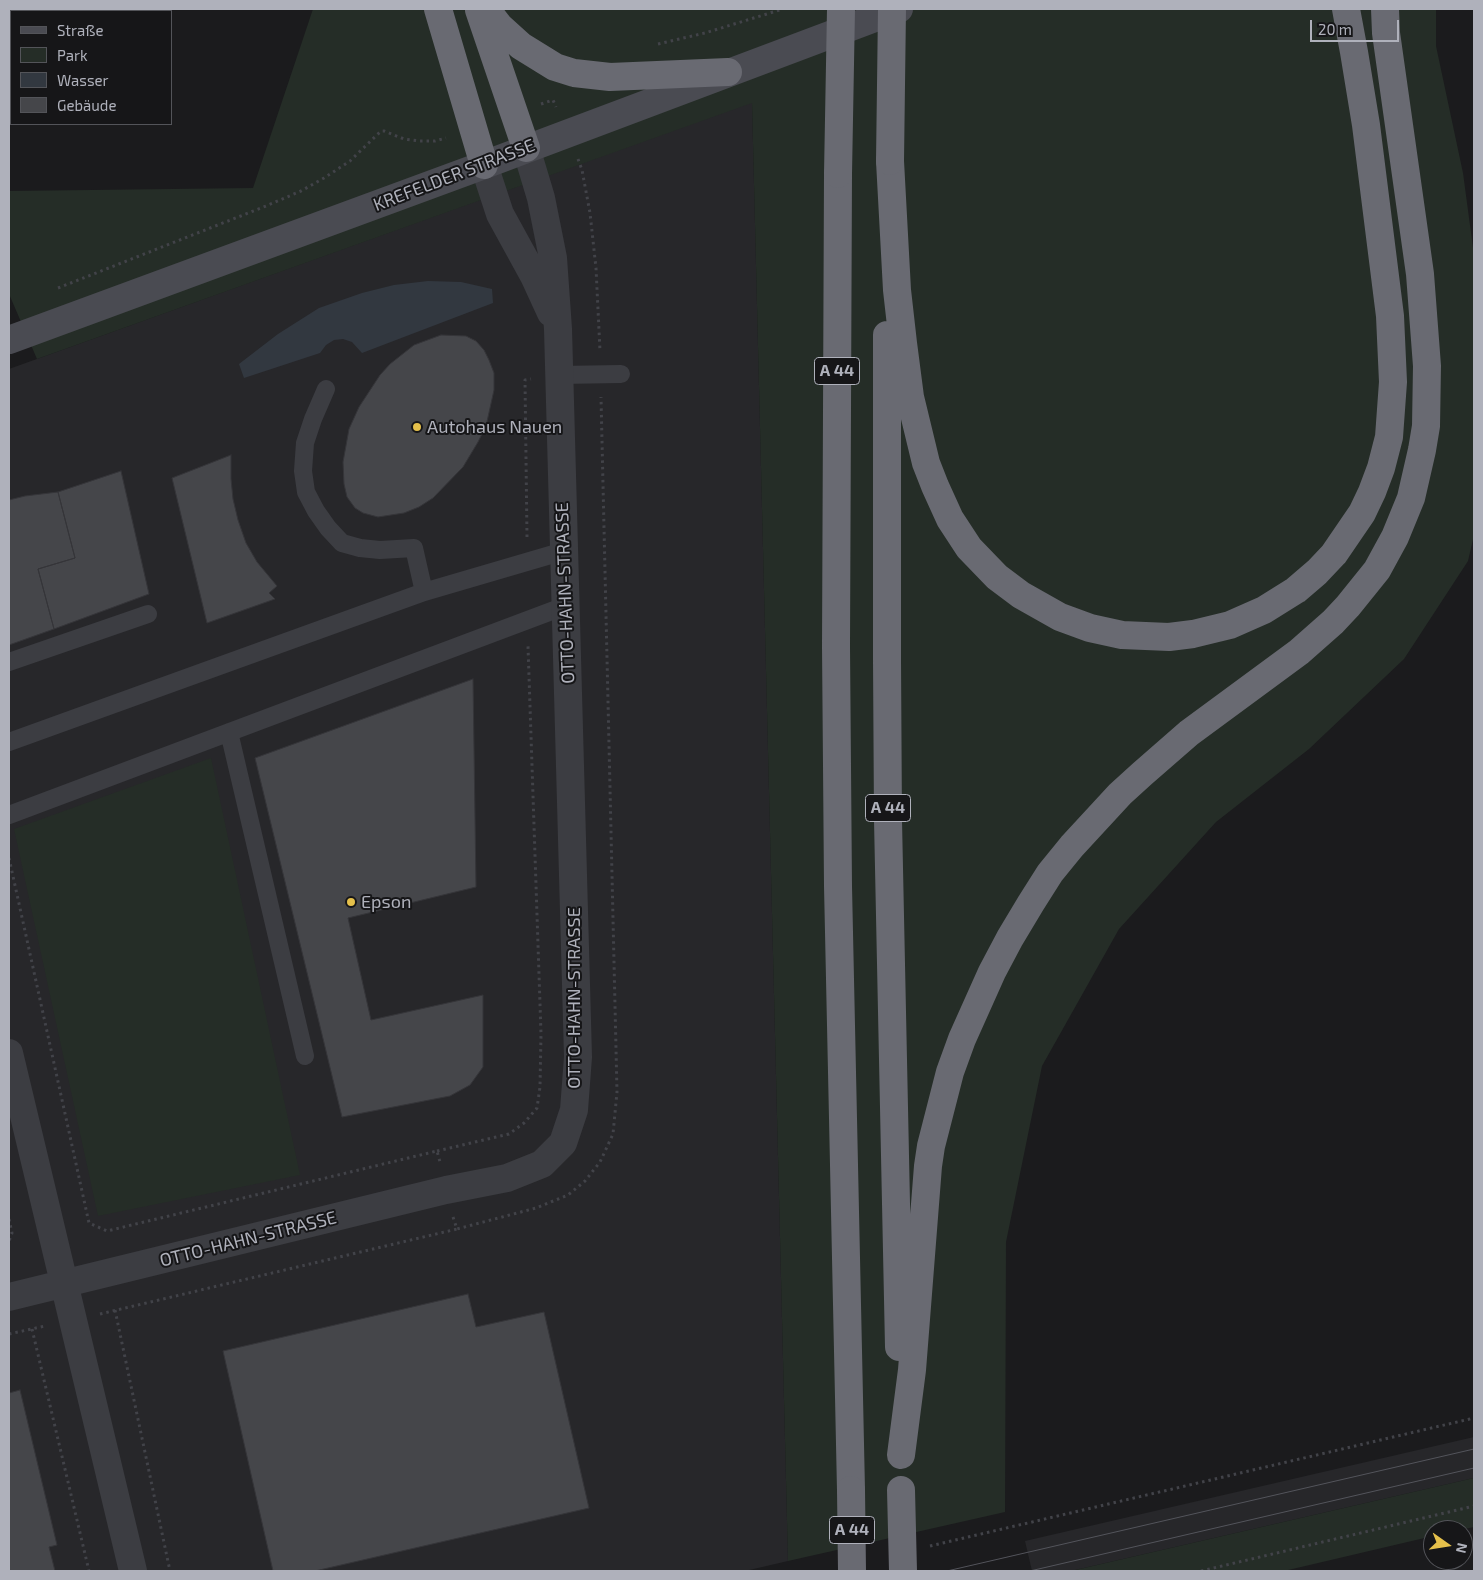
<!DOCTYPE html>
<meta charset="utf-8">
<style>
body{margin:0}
#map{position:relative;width:1483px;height:1580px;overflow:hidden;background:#1b1b1d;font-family:"Exo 2",sans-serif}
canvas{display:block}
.frame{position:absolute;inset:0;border:10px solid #afb1bb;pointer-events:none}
.legend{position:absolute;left:10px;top:10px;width:162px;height:115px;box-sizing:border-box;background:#161618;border:1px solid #535459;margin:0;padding:6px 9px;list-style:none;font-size:15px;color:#afb1bb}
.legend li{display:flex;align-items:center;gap:10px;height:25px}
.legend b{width:25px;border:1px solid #535459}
.north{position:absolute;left:1423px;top:1520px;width:50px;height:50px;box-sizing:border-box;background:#161618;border:1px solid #535459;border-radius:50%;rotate:103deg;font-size:14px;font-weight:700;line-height:20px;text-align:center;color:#afb1bb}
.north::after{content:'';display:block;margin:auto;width:18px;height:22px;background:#e5c04b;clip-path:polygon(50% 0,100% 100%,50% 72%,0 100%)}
.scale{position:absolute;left:1310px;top:20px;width:89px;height:22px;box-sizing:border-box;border:2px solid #afb1bb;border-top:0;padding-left:6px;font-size:15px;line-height:18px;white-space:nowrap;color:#afb1bb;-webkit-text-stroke:4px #161618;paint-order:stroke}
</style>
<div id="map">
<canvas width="1483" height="1580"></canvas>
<div class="frame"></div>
<ul class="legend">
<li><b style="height:6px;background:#4a4b52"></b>Straße</li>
<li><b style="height:14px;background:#252d27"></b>Park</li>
<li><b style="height:14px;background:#323840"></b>Wasser</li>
<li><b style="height:14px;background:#45464a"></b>Gebäude</li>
</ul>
<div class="north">N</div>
<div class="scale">20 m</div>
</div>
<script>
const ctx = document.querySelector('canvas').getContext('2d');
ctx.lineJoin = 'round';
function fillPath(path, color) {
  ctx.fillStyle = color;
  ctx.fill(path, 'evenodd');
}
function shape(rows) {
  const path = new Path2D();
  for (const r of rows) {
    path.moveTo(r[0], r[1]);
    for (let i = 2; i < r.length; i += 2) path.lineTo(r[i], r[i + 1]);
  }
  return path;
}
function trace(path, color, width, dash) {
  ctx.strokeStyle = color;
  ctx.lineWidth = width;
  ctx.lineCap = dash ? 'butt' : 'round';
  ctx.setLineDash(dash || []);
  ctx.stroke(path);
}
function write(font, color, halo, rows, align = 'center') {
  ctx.font = font + ' "Exo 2",sans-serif';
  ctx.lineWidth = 4;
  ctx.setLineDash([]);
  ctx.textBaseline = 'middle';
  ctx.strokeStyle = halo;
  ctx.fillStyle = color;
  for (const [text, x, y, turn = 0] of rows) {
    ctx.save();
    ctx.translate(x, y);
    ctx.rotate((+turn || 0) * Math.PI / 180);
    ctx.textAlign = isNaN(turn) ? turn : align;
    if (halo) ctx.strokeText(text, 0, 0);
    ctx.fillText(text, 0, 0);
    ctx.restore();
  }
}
fillPath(shape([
 [752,102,788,1561,745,1571,9,1571,9,369],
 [1474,1437,1474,1478,1071,1571,1032,1571,1025,1541]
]), '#27272a');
fillPath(shape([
 [313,9,1436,9,1436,46,1463,173,1474,255,1474,535,1468,561,1404,659,1309,749,1216,822,1119,929,1042,1066,1006,1242,1005,1512,788,1561,752,103,37,359,9,294,9,191,253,188],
 [211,758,300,1175,98,1216,14,829],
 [1474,1478,1474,1527,1460,1530,1433,1530,1433,1536,1284,1571,1071,1571]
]), '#252d27');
fillPath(shape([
 [428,281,461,282,492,289,493,303,362,353,352,342,343,339,334,340,326,345,320,353,244,378,239,364,278,334,319,308,362,293,394,285]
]), '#323840');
const building = shape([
 [441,335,466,336,476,341,484,350,489,360,494,373,494,390,486,426,478,442,463,467,433,498,419,507,404,513,378,517,363,513,355,508,347,497,344,484,343,462,349,429,359,407,380,375,390,364,414,345,441,335],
 [231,455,231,479,233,499,238,520,246,543,257,562,277,586,269,593,275,599,207,623,172,478,231,455],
 [121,471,149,594,54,629,38,569,75,558,58,492,121,471],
 [58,492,75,558,38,569,54,629,9,645,9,500,25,496,58,492],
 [473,679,476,887,348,918,371,1020,483,995,483,1067,470,1085,450,1096,342,1117,255,758,473,679],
 [468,1294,476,1327,544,1312,589,1508,315,1571,273,1571,223,1351,468,1294],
 [20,1390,57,1545,49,1547,55,1571,9,1571,9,1393,20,1390]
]);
fillPath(building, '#45464a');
trace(building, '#353539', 1);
trace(shape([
 [658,44,705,33,783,9],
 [541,104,553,100,556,107],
 [578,159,582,170,590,213,596,268,600,351],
 [58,288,266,206,301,191,324,178,350,161,381,131,384,131,404,139,420,141,435,141,446,138],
 [527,537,525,380,531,379],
 [9,858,89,1223,107,1231,437,1151,440,1162],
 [437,1151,509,1134,524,1123,537,1108,540,1087,541,1034,528,646],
 [453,1217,457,1229,536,1208,568,1195,585,1181,600,1162,613,1134,617,1092,601,397],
 [9,1219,12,1233,9,1241],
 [115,1310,170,1571],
 [100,1314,457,1229],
 [32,1329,89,1571],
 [9,1334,45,1326],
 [930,1546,1474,1418],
 [1201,1571,1474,1506]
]), '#424349', 3, [2.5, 4]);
trace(shape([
 [559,375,621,374],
 [326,389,313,419,305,443,303,471,306,492,316,511,328,528,342,543,360,548,380,550,414,548,424,592],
 [9,662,148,614],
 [229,732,305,1056],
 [9,742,424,592,564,551],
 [9,815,565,606]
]), '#3c3d42', 18);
trace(shape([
 [484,165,500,214,534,276,551,313],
 [9,1053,133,1571],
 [9,1297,446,1190,507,1178,542,1164,563,1143,574,1110,578,1057,558,329,553,258,541,198,526,148]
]), '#3c3d42', 28);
trace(shape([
 [9,340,484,165,899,9]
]), '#4a4b52', 28);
trace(shape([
 [438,9,484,165],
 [486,9,500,27,521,46,555,67,574,73,610,77,728,72],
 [479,10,526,148],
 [890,161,897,290,903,343,910,397,926,463,935,486,950,519,969,548,997,577,1021,595,1060,617,1090,628,1122,635,1169,637,1193,634,1230,625,1264,610,1296,590,1317,572,1334,554,1362,513,1372,492,1381,468,1389,437,1393,382,1390,316,1366,125,1354,52,1346,9],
 [838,174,836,646,838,886,851,1490],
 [887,335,887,659,888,820,899,1347],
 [901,1455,912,1370,928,1166,931,1146,950,1072,962,1039,992,972,1010,938,1031,903,1050,873,1072,846,1120,794,1142,774,1189,733,1299,652,1333,622,1348,606,1377,570,1395,537,1411,498,1422,450,1426,426,1427,366,1420,274,1386,33,1385,9]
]), '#696a72', 28);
trace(shape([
 [947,1571,1474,1449],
 [1030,1571,1474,1468]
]), '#53545b', 1);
trace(shape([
 [890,161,892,9],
 [838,174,841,9],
 [851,1490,852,1571],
 [901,1490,903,1571]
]), '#696a72', 28);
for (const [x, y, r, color] of [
 [417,427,5,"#e5c04b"],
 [351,902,5,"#e5c04b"]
]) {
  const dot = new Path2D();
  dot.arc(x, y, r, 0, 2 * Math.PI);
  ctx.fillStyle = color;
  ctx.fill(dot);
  trace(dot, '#161618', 2);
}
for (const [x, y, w] of [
 [837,371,45],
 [888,808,45],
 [852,1530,45]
]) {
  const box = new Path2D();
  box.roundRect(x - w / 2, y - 13.5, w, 27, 4);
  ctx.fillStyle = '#161618';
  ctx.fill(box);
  trace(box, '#afb1bb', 1);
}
write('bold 16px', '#afb1bb', null, [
 ["A 44",837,371],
 ["A 44",888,808],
 ["A 44",852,1530]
]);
write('18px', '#afb1bb', '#161618', [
 ["KREFELDER STRASSE",454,175,-21],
 ["OTTO-HAHN-STRASSE",565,593,-92],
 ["OTTO-HAHN-STRASSE",574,998,-90],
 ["OTTO-HAHN-STRASSE",248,1239,-14]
]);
write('18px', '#afb1bb', '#161618', [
 ["Autohaus Nauen",427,427],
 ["Epson",361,902]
], 'left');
</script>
